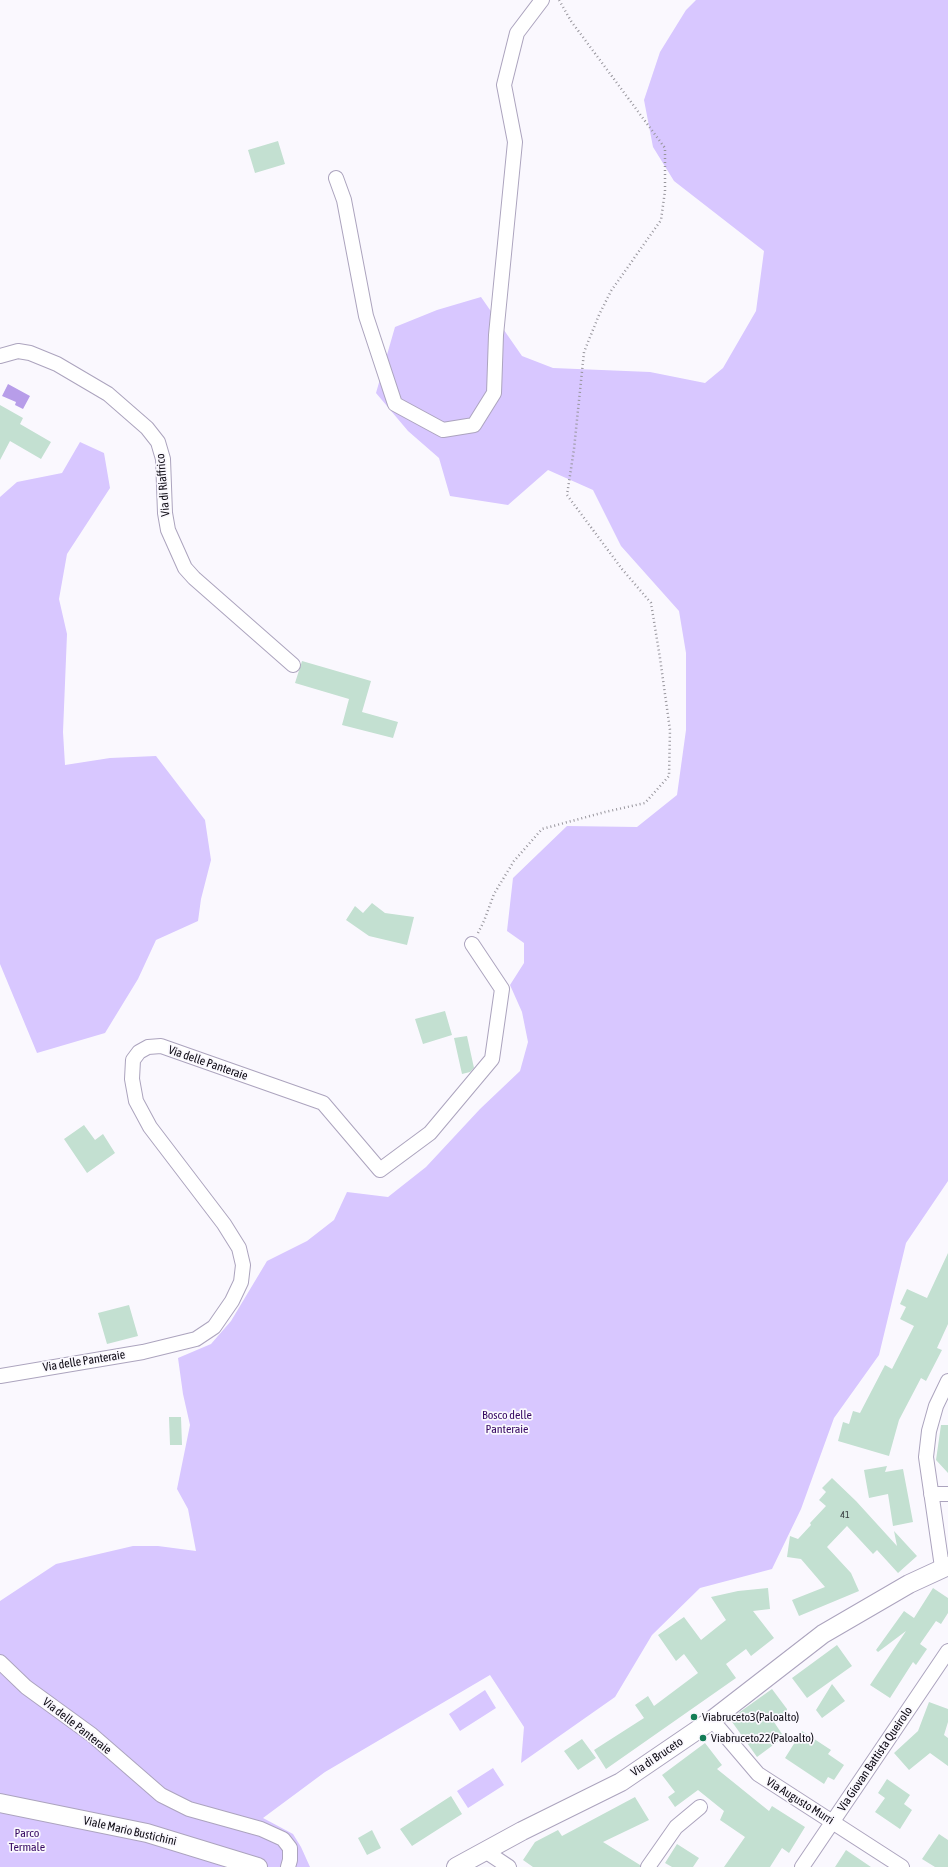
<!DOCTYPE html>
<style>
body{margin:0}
canvas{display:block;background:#faf8fe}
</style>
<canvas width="948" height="1867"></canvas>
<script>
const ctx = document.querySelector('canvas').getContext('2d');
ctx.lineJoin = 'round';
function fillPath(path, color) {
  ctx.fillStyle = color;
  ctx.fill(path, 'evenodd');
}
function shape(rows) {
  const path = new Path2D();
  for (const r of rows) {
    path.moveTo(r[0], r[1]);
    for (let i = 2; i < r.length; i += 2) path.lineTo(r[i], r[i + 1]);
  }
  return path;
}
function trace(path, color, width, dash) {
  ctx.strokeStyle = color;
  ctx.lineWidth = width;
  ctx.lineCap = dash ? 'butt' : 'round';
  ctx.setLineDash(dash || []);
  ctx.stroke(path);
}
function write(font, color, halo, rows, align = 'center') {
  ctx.font = font + ' "Asap Condensed",sans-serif';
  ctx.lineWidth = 3.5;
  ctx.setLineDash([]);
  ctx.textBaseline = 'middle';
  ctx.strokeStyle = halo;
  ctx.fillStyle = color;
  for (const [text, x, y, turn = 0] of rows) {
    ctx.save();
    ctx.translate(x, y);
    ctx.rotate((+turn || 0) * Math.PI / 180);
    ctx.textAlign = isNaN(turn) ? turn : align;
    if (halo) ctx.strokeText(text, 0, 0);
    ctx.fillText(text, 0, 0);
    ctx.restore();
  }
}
fillPath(shape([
 [696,0,948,0,948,1181,906,1243,879,1355,834,1418,801,1509,772,1569,700,1588,652,1635,615,1697,521,1763,524,1727,490,1675,325,1772,263,1818,293,1834,301,1847,310,1867,0,1867,0,1601,56,1564,133,1546,158,1546,196,1551,188,1509,177,1489,190,1425,183,1394,178,1358,211,1344,231,1321,267,1261,307,1241,334,1220,347,1192,388,1197,426,1167,480,1109,520,1071,528,1042,522,1012,510,985,524,963,524,943,507,931,513,878,567,826,637,827,677,795,686,730,686,653,679,611,621,546,593,490,548,470,508,505,450,496,439,458,408,431,376,393,395,327,437,310,481,297,522,356,553,368,650,372,705,383,723,368,756,311,764,251,674,181,653,147,644,100,660,52,686,10],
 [80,442,104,453,110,488,67,554,59,599,67,634,63,732,65,765,110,758,156,756,205,820,211,860,201,899,198,921,156,940,138,979,105,1033,37,1053,0,964,0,497,17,482,62,473],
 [485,1690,496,1708,460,1731,449,1714],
 [493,1768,504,1785,468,1808,457,1791]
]), '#d8c7ff');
fillPath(shape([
 [8,384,30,396,23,409,15,405,16,402,2,396]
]), '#b79de9');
fillPath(shape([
 [278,141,285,164,255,173,248,150],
 [0,405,23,418,20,424,51,442,41,459,10,441,0,460],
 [302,661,371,681,362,712,398,722,393,738,342,725,349,699,295,683],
 [372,903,385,913,414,917,407,945,369,936,346,920,355,906,363,913],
 [445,1011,452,1035,423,1044,415,1019],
 [467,1036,474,1068,470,1072,462,1074,454,1038],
 [84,1125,95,1140,103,1134,115,1153,87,1173,64,1139],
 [948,1253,948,1324,937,1348,942,1350,926,1381,921,1378,899,1420,889,1456,838,1441,843,1422,849,1424,853,1411,860,1413,885,1365,892,1369,914,1326,900,1319,906,1307,900,1304,907,1289,927,1298],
 [129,1305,138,1336,107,1344,98,1313],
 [169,1417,181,1417,182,1445,170,1445],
 [941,1425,948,1425,948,1473,936,1460],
 [887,1466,885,1472,903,1469,913,1522,893,1526,888,1494,869,1498,864,1470],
 [832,1478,856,1501,897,1546,894,1531,917,1556,898,1573,877,1550,873,1554,847,1526,827,1547,851,1573,859,1591,799,1616,792,1600,825,1587,801,1559,787,1557,790,1536,798,1539,811,1525,810,1523,826,1506,819,1500,826,1492,822,1488],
 [768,1588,770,1609,753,1611,774,1638,751,1656,746,1649,726,1664,736,1678,606,1769,594,1750,644,1718,635,1705,648,1696,654,1706,698,1673,684,1654,676,1661,658,1635,684,1617,701,1640,726,1620,711,1597,738,1591],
 [933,1588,948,1598,948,1613,941,1624,936,1621,920,1644,927,1649,916,1665,913,1662,890,1698,870,1685,906,1631,878,1652,876,1650,904,1611,914,1618],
 [837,1645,852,1666,807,1698,792,1678],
 [832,1684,845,1701,822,1718,816,1710],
 [772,1689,787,1709,787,1713,774,1722,784,1737,757,1757,730,1719],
 [929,1702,948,1709,948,1722,944,1735,948,1738,948,1766,930,1753,909,1770,894,1753,918,1731],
 [802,1731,831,1750,828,1754,844,1765,834,1780,828,1777,824,1784,785,1758],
 [582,1739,596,1758,578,1770,564,1751],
 [705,1743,722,1765,717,1769,769,1811,772,1806,805,1827,789,1853,782,1848,770,1867,724,1867,745,1837,720,1820,724,1811,698,1790,675,1807,668,1797,675,1792,662,1775],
 [887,1779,910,1795,904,1804,912,1810,900,1829,875,1812,885,1798,878,1793],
 [451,1796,462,1814,412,1846,400,1829],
 [635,1797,649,1820,603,1842,640,1865,640,1867,533,1867,523,1860,535,1842,558,1830,562,1836],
 [372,1830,381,1848,367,1855,358,1838],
 [939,1834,948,1840,948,1867,935,1867,922,1859],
 [677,1844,699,1858,693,1867,672,1867,665,1863],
 [846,1850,871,1867,835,1867]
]), '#c3e0d1');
const minor = shape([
 [336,178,344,200,366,316,395,404,443,430,474,425,494,393,496,335,515,142,504,85,517,33,542,0],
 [0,356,18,351,30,353,57,364,108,394,147,428,158,442,163,459,165,513,168,530,185,568,194,578,293,665],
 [0,1376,143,1352,196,1339,214,1327,232,1301,241,1282,243,1265,239,1248,224,1224,150,1127,136,1101,132,1079,133,1060,139,1052,148,1047,161,1046,323,1103,380,1170,430,1133,492,1059,502,989,472,944],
 [931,1494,948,1494],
 [942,1567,926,1457,929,1431,936,1406,948,1381],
 [0,1662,26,1687,92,1735,161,1795,189,1809,261,1829,283,1839,290,1848,290,1860,288,1867],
 [712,1720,758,1774,902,1867],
 [485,1851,509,1867],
 [648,1867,676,1827,700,1807],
 [802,1867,948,1651]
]);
const major = shape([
 [0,1803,147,1833,258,1867],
 [456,1867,522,1831,621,1782,712,1720,823,1634,909,1584,948,1566]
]);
trace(minor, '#aca4be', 16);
trace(major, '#aca4be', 20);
trace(shape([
 [478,933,484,921,494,894,514,861,542,829,605,812,645,803,669,776,670,730,660,658,651,603,622,569,567,495,574,449,584,352,599,315,611,291,661,220,665,191,665,148,571,21,559,0]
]), '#98969d', 2.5, [1, 3]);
trace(minor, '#fff', 14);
trace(major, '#fff', 18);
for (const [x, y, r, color] of [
 [694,1717,4,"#137c56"],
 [703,1738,4,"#137c56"]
]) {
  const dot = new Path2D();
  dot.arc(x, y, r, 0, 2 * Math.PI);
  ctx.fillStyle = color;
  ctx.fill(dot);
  trace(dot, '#faf8fe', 1.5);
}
write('10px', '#3c4144', null, [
 ["41",845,1515]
]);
write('12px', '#0f0c15', '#faf8fe', [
 ["Via di Riaffrico",163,485,-95],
 ["Via delle Panteraie",208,1063,19],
 ["Via delle Panteraie",84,1361,-9],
 ["Via delle Panteraie",77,1726,38],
 ["Via di Bruceto",657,1757,-34],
 ["Via Giovan Battista Queirolo",875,1759,-56],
 ["Via Augusto Murri",800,1801,32],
 ["Viale Mario Bustichini",130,1831,13]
]);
write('12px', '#360862', '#faf8fe', [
 ["Bosco delle",507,1415],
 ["Panteraie",507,1429],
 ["Parco",27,1833],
 ["Termale",27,1847]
]);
write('12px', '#0f0c15', '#faf8fe', [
 ["Viabruceto3(Paloalto)",702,1717],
 ["Viabruceto22(Paloalto)",711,1738]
], 'left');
</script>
